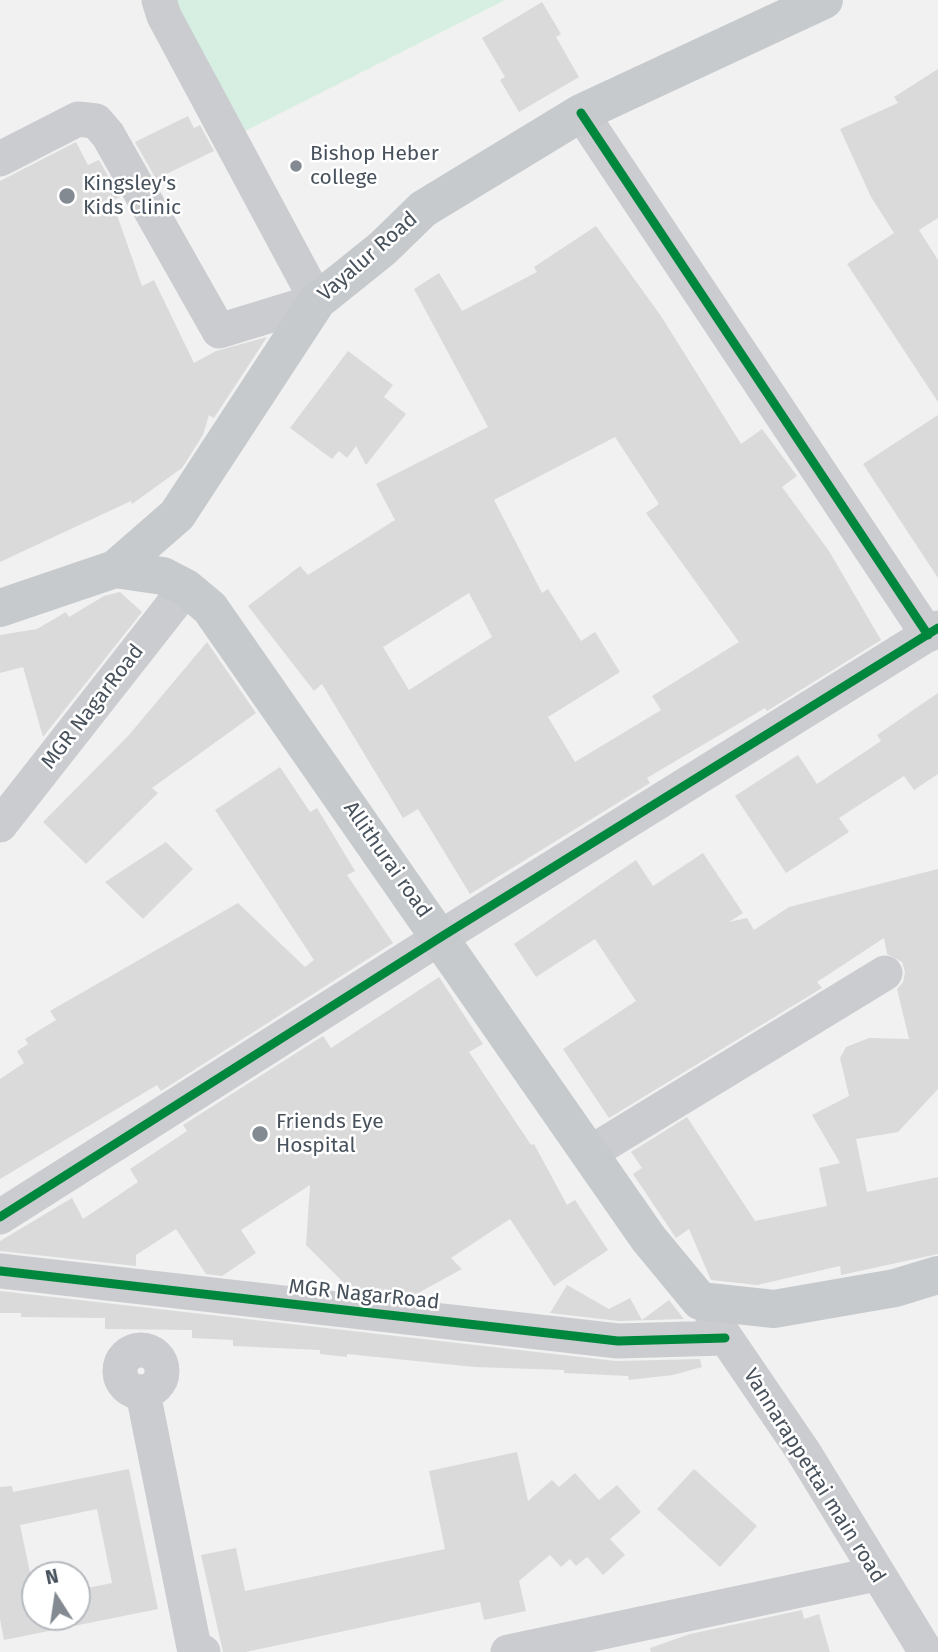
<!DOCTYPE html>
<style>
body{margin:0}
#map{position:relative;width:938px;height:1652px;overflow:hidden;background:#f1f1f1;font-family:"Fira Sans",sans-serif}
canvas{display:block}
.north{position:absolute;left:21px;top:1561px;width:70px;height:70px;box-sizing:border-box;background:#fff;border:2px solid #b6babe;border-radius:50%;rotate:348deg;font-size:19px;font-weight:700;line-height:28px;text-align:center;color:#48525d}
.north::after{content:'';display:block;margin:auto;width:24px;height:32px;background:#838a91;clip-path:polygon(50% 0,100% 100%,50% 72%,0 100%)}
</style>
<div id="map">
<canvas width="938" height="1652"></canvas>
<div class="north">N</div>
</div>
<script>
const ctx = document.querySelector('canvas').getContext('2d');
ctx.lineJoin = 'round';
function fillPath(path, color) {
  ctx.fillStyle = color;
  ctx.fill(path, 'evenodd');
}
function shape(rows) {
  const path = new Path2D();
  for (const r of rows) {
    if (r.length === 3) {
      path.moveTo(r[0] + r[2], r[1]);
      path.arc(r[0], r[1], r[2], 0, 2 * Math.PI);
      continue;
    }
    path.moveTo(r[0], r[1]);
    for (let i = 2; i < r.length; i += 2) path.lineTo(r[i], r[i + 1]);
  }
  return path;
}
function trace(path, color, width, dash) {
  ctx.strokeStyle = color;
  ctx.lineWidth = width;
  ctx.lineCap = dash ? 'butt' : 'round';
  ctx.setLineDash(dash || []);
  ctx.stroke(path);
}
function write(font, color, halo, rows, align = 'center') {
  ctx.font = font + ' "Fira Sans",sans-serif';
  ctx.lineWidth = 5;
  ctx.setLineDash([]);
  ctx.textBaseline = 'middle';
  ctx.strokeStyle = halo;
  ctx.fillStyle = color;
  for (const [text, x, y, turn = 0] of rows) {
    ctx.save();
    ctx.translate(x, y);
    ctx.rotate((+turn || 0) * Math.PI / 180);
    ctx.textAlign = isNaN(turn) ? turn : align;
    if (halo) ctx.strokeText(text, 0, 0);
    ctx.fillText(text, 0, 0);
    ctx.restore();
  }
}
fillPath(shape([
 [169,0,505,0,243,132]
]), '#d6efe2');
fillPath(shape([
 [542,2,561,34,556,37,579,77,519,112,500,80,505,77,482,38],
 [938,69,938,218,919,230,938,260,938,402,847,264,894,233,871,197,840,129,898,103,894,97],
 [188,116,194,128,200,125,214,151,156,179,135,142],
 [76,142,88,165,99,160,120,197,112,201,142,286,154,280,194,363,216,351,267,337,214,418,209,415,203,435,182,468,132,504,131,501,0,562,0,181],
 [596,226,661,316,741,444,762,429,797,476,782,487,829,551,881,640,767,711,765,708,647,778,650,783,470,894,418,809,403,818,322,684,314,691,248,606,300,566,308,575,395,520,376,484,488,427,414,289,439,273,462,311,537,272,534,267],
 [615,437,659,504,646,513,739,642,652,696,661,710,575,762,548,717,620,672,595,632,581,641,548,589,542,593,494,500],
 [469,593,492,637,409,690,383,647],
 [348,351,393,385,384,397,406,414,366,465,356,446,347,458,339,451,332,459,290,428],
 [938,415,938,578,863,464],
 [120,592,142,612,43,737,23,667,0,673,0,635,37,629,66,612,69,617,104,596],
 [207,642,256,713,152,788,158,793,86,864,43,822,129,735],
 [938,693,938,774,914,790,904,776,839,818,849,832,786,873,735,796,798,755,817,784,881,741,877,735],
 [280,767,310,812,317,808,355,871,347,875,393,943,161,1091,157,1085,0,1179,0,1079,24,1063,17,1051,28,1044,25,1039,56,1020,50,1011,238,903,305,967,314,960,215,810],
 [166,842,193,869,143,919,105,882],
 [703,853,743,913,729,922,747,918,754,930,789,907,938,869,938,1089,898,1132,856,1139,867,1192,938,1177,938,1254,841,1275,840,1266,757,1285,711,1280,689,1229,676,1238,633,1174,642,1168,631,1152,687,1117,755,1221,827,1206,819,1168,840,1163,812,1115,849,1096,840,1058,846,1047,869,1038,909,1039,897,989,903,982,905,972,902,962,887,954,884,938,817,982,822,988,609,1118,563,1049,636,1001,595,939,536,977,514,944,636,860,653,886],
 [439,977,483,1044,469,1052,531,1145,534,1144,567,1205,575,1200,608,1250,554,1286,510,1219,451,1258,462,1269,411,1297,352,1291,306,1245,310,1185,241,1230,256,1253,222,1276,206,1274,176,1229,136,1255,136,1266,0,1251,0,1241,72,1198,83,1219,138,1182,130,1169,187,1131,183,1125,323,1036,331,1048],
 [567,1285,609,1309,630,1298,642,1320,669,1300,684,1319,619,1321,550,1313],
 [0,1291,616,1361,700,1359,702,1367,673,1375,629,1380,628,1376,564,1373,564,1370,475,1367,347,1354,347,1357,320,1354,320,1350,233,1346,233,1340,192,1338,192,1330,105,1329,105,1318,21,1317,21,1313,0,1313],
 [517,1452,528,1501,552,1480,559,1487,575,1473,599,1500,617,1485,641,1512,610,1539,625,1555,603,1575,587,1557,576,1566,570,1559,561,1567,550,1555,519,1581,526,1611,484,1620,480,1602,246,1652,223,1652,201,1555,236,1548,245,1591,445,1549,429,1471],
 [129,1469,158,1609,4,1640,0,1619,0,1487,12,1486,13,1492],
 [97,1509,112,1583,77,1590,77,1617,35,1617,35,1596,20,1525],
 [694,1469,757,1526,720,1567,657,1509],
 [802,1610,804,1619,819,1614,830,1652,651,1652,650,1648,690,1634]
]), '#dadadb');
trace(shape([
 [581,113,928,635],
 [0,159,78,119,96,121,108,135,219,331,317,301,164,16,159,0],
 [0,825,186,588],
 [590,1153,885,973],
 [0,1217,441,937,938,628],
 [0,1271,618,1341,725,1338],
 [713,1319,803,1451,926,1652],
 [141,1371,21],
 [143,1393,194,1647,203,1652],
 [508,1652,876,1574]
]), '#cacccf', 35);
trace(shape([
 [115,569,163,576,186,588,210,608,648,1238,700,1301,774,1309,895,1288,938,1275],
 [0,608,115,569,177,515,317,301,383,248,423,209,581,113,824,0]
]), '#c7cacd', 38);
trace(shape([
 [581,113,928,635],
 [0,1217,441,937,938,628],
 [0,1271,618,1341,725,1338]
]), '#00873e', 9);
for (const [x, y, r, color] of [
 [296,166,7,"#838a91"],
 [67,196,9,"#838a91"],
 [260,1134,9,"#838a91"]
]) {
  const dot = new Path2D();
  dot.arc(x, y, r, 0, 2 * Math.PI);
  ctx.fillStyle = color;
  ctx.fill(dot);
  trace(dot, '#fff', 2.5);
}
write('21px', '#48525d', '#fff', [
 ["Bishop Heber",310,154],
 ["college",310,178],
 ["Kingsley's",83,184],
 ["Kids Clinic",83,208],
 ["Friends Eye",276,1122],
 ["Hospital",276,1146]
], 'left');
write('21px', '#48525d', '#fff', [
 ["Vayalur Road",368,257,-41],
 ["MGR NagarRoad",93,707,-52],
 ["Allithurai road",387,860,55],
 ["MGR NagarRoad",364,1295,6],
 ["Vannarappettai main road",814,1476,58]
]);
</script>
